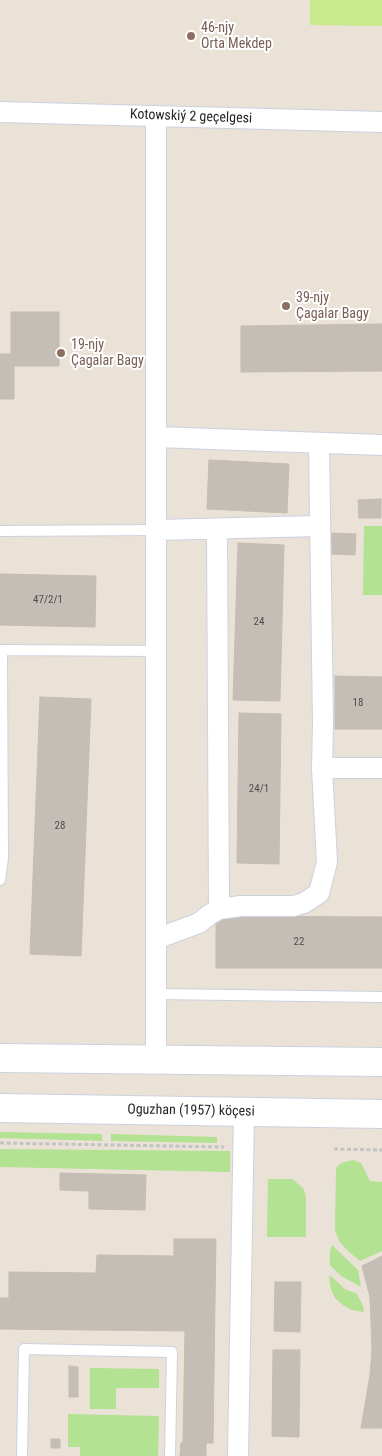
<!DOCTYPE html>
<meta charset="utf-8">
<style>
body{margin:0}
canvas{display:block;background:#eae1d7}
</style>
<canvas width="382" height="1456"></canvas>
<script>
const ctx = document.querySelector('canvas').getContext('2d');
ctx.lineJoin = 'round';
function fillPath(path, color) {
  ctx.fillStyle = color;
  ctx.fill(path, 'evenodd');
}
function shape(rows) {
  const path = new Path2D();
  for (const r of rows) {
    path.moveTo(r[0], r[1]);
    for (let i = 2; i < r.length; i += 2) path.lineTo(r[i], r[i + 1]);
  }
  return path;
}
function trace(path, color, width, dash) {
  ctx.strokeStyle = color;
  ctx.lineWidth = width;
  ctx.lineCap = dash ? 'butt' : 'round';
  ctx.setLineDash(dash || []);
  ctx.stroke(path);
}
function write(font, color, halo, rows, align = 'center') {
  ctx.font = font + ' "Roboto Condensed",sans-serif';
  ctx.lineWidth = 4;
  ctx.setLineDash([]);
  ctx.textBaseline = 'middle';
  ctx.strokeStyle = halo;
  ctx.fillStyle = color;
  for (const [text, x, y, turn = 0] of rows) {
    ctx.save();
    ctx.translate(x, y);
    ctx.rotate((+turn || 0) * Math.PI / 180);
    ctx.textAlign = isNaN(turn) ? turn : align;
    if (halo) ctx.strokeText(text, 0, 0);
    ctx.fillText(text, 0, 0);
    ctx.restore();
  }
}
fillPath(shape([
 [364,526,382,526,382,595,363,595],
 [0,1132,102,1134,102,1141,0,1138],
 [111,1134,217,1137,217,1143,111,1141],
 [0,1149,230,1151,230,1172,0,1167],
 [353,1160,361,1163,370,1181,382,1182,382,1251,360,1261,347,1250,339,1241,335,1230,336,1168,341,1163],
 [268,1179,292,1179,303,1188,306,1197,306,1237,267,1237],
 [332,1245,358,1270,361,1287,341,1276,330,1265,330,1251],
 [331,1276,345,1289,357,1294,363,1306,364,1312,352,1310,343,1305,335,1298,331,1289,329,1277],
 [90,1368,159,1369,159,1388,116,1388,116,1409,90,1409],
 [68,1414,159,1416,158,1456,80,1456,80,1447,68,1447]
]), '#b2e292');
fillPath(shape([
 [310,0,382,0,382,26,310,25]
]), '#c8ea8d');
const building = shape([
 [11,312,59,312,59,366,14,366,14,399,0,399,0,354,11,354,11,312],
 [382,324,382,371,241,372,241,326,382,324],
 [209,460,289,464,287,513,207,509,209,460],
 [381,499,381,518,359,518,358,500,381,499],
 [328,533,356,534,355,555,327,554,328,533],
 [238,543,284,545,280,701,233,700,238,543],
 [0,574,96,576,95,627,0,625,0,574],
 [335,676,382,677,382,729,335,729,335,676],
 [40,697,91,699,81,956,30,954,40,697],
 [239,713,281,714,279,864,237,863,239,713],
 [216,916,382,917,382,968,216,968,216,916],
 [60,1173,146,1175,145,1210,89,1209,89,1191,60,1190,60,1173],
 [174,1239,216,1239,215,1301,9,1298,9,1272,96,1273,97,1255,174,1256,174,1239],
 [382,1256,382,1428,361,1428,370,1375,372,1349,370,1297,362,1266,382,1256],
 [275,1282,301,1282,300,1332,274,1331,275,1282],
 [0,1298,215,1301,213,1443,206,1443,206,1456,187,1456,187,1443,183,1443,185,1331,0,1329,0,1298],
 [273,1350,300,1350,299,1437,272,1436,273,1350],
 [69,1366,78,1367,78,1397,69,1397,69,1366],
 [51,1439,60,1439,60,1448,51,1448,51,1439],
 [181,1443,187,1443,187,1456,180,1456,181,1443]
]);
fillPath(building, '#c5beb7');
trace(building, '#c5bdb1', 1);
const service = shape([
 [0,531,156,530],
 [0,650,156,651],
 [0,880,3,858,2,650],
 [156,994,382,997],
 [22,1456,24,1349,172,1352,170,1456]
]);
const minor = shape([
 [0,112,382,122],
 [156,116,156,1059],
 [156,437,382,445],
 [319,444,323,724,322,768,382,768],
 [217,529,219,909],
 [156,530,320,526],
 [156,939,199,923,209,915,219,909,241,906,294,906,304,903,319,893,327,862,322,768],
 [238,1456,244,1112]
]);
const secondary = shape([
 [0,1058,382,1062],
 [0,1108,382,1114]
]);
trace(service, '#cdd2e0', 12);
trace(minor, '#cdd2e0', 22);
trace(secondary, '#cdd2e0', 30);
trace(shape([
 [0,1143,224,1147],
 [334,1149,382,1150]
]), '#c3c3c3', 3, [4, 2.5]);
trace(service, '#fff', 10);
trace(minor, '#fff', 20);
trace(secondary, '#fff', 28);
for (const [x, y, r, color] of [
 [191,36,5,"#8d6e63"],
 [286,306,5,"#8d6e63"],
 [61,353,5,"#8d6e63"]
]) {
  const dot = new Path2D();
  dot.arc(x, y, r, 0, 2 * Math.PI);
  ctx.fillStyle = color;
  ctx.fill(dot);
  trace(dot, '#fff', 2);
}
write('11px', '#4e4d4b', null, [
 ["47/2/1",48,600],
 ["24",259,622],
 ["18",358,703],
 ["24/1",259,789],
 ["28",60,826],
 ["22",299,942]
]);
write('14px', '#785e54', '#fff', [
 ["46-njy",201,28],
 ["Orta Mekdep",201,44],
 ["39-njy",296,298],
 ["Çagalar Bagy",296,314],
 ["19-njy",71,345],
 ["Çagalar Bagy",71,361]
], 'left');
write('14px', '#272727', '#fff', [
 ["Kotowskiý 2 geçelgesi",191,117,2],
 ["Oguzhan (1957) köçesi",191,1111,1]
]);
</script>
